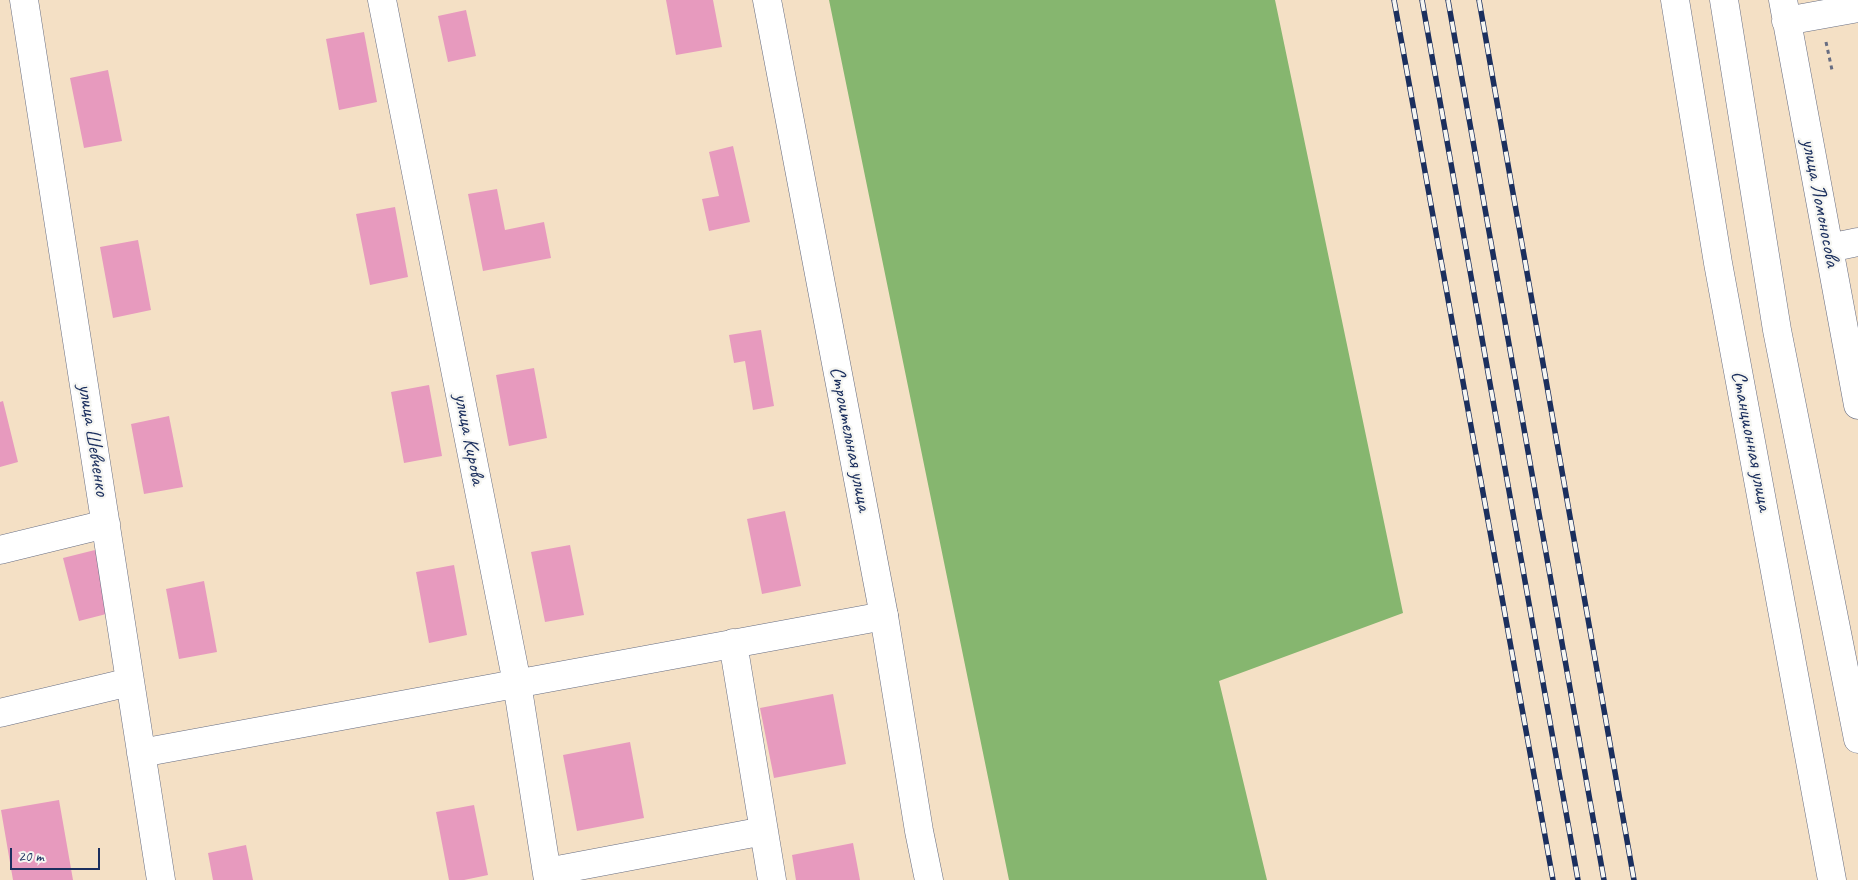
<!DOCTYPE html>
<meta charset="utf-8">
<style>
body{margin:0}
#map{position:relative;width:1858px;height:880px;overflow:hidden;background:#f4e0c5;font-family:Caveat,sans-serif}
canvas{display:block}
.scale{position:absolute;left:10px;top:848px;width:90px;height:22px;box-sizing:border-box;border:2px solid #1b2f5e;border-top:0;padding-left:6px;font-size:15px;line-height:18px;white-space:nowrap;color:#1b2f5e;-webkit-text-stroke:4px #f6f6f2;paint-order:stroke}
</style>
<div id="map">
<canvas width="1858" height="880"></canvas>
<div class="scale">20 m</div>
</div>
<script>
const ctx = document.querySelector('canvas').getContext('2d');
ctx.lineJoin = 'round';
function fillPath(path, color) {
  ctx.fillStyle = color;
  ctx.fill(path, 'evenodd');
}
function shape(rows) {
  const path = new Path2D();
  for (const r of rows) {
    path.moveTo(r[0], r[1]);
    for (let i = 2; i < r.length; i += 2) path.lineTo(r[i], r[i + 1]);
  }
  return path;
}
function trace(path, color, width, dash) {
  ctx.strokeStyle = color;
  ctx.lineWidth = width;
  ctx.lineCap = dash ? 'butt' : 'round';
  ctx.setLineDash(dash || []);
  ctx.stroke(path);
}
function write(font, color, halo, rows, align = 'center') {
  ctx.font = font + ' Caveat,sans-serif';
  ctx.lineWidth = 4.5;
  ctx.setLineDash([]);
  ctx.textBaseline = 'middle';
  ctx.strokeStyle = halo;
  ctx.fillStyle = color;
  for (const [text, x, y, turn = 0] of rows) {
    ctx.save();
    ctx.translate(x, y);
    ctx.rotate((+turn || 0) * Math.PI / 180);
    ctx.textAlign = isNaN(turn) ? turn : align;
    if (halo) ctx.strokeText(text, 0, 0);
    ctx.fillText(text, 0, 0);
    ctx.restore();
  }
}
fillPath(shape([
 [829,0,1275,0,1403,613,1219,681,1267,880,1009,880]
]), '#86b66f');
fillPath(shape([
 [666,0,713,0,722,47,676,55],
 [466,10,476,56,448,62,438,16],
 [364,32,377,102,339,110,326,39],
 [108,70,122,141,84,148,70,78],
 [733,146,750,222,709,231,702,199,719,196,709,152],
 [497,189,505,230,544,222,551,258,483,271,468,194],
 [395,207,408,277,370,285,356,214],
 [138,240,151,310,113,318,100,247],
 [761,330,774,406,753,410,745,361,734,363,729,335],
 [534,368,547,438,509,446,496,375],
 [429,385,442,456,404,463,391,392],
 [3,401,18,462,0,467,0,402],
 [169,416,183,487,144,494,131,424],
 [785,511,801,586,762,594,747,519],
 [570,545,584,615,545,622,531,552],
 [99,549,114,612,79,621,63,558],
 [454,565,467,635,429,643,416,572],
 [204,581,217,652,179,659,166,589],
 [833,694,846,764,774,778,760,708],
 [630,742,644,818,577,831,563,755],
 [59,800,73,880,13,880,1,810],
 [474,805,488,875,464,880,449,880,436,812],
 [853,843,860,880,796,880,792,855],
 [246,845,253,880,213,880,208,853]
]), '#e79abe');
const minor = shape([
 [24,0,161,880],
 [382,0,517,683,548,880],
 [1783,0,1858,405],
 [1786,21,1858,8],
 [1829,248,1858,242],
 [0,550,106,524],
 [733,643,772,880],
 [0,713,130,682],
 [141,753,884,616],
 [547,872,764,831]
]);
const major = shape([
 [767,0,884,616,919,831,929,880],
 [1675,0,1718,263,1832,880],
 [1724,0,1777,330,1858,739]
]);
trace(minor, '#676d82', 29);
trace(major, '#676d82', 29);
trace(shape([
 [1826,42,1832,70]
]), '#676d82', 3, [4, 4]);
trace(minor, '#fff', 28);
trace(major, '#fff', 28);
const rail = shape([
 [1394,0,1553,880],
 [1422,0,1578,880],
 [1448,0,1604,880],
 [1479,0,1634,880]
]);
trace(rail, '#1b2f5e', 5.5);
trace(rail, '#f6f6f2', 4, [11]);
write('21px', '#1b2f5e', '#f6f6f2', [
 ["улица Ломоносова",1820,203,79],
 ["улица Кирова",469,439,79],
 ["Строительная улица",850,439,79],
 ["улица Шевченко",93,440,81],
 ["Станционная улица",1751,441,79]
]);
</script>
